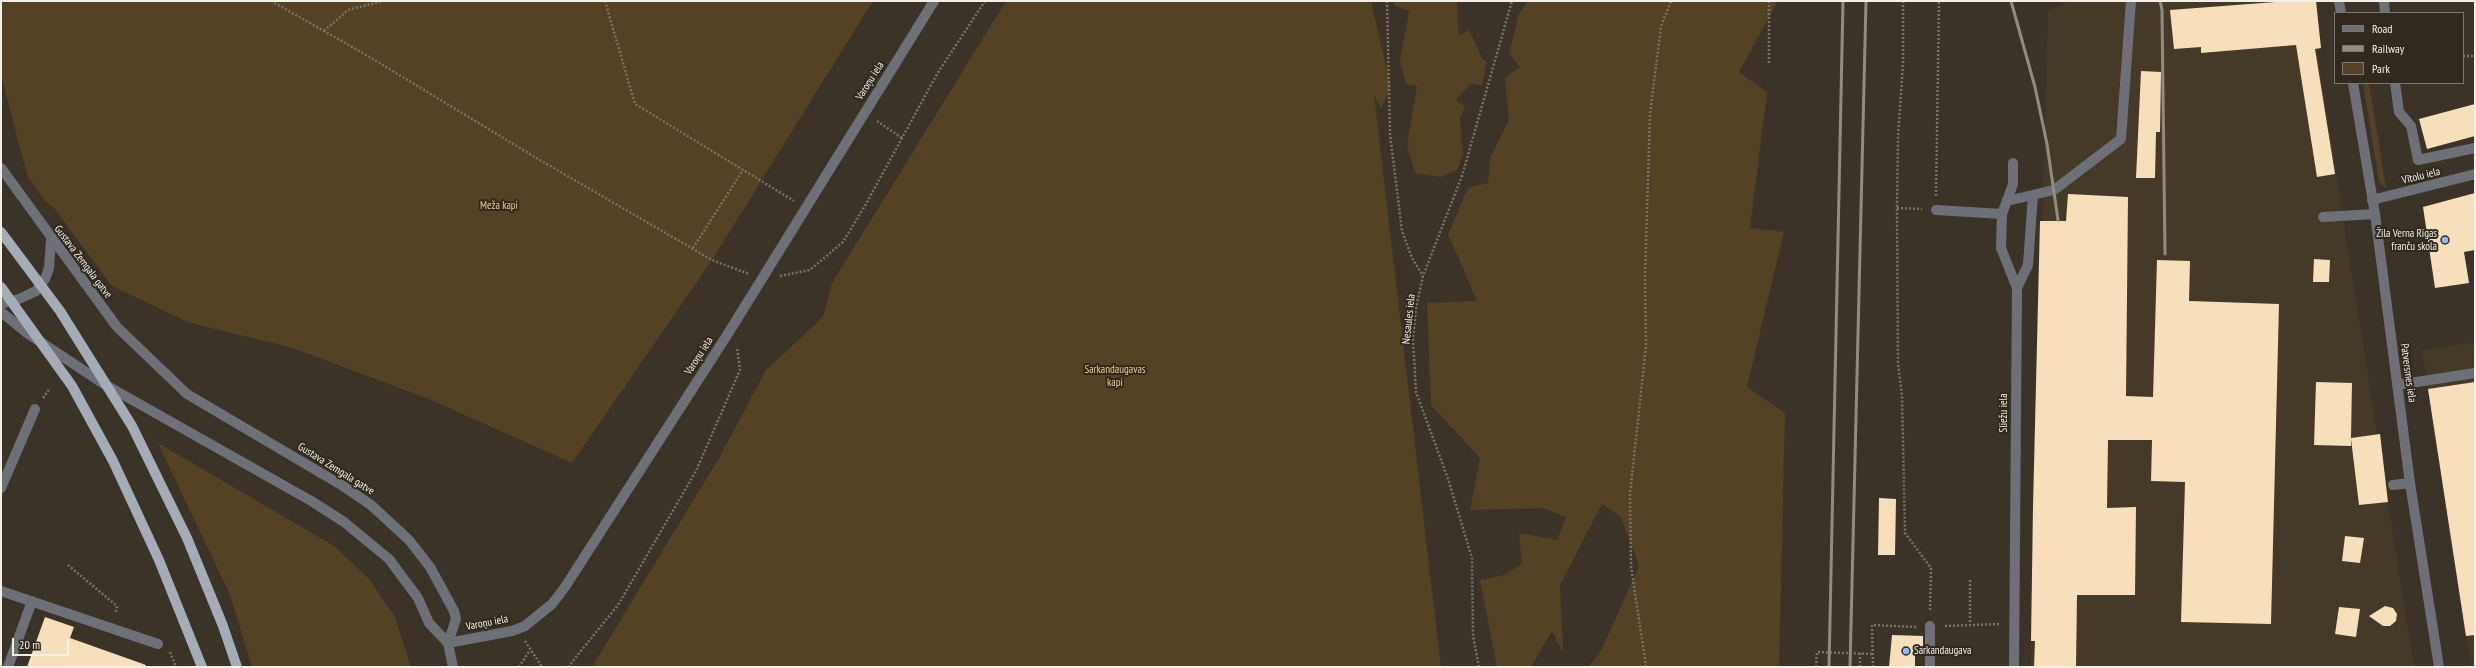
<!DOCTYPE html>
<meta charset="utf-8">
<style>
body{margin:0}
#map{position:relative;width:2476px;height:668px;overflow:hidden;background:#3b3328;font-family:"PT Sans Narrow",sans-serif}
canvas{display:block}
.frame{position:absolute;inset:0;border:2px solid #f4efe7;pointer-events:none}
.legend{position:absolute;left:2334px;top:12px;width:130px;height:72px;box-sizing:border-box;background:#31291e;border:1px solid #7f786e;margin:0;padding:5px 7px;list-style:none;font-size:12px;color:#f4efe7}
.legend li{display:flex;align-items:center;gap:8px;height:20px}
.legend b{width:20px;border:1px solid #7f786e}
.scale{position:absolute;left:12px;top:638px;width:57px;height:18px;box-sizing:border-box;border:2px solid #f4efe7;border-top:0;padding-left:5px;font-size:12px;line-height:14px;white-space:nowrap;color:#f4efe7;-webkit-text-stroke:3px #31291e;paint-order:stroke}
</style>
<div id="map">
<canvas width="2476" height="668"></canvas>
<div class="frame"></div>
<ul class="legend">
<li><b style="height:5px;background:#6d7177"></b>Road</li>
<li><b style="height:5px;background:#928b82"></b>Railway</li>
<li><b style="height:11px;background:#554124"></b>Park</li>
</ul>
<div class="scale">20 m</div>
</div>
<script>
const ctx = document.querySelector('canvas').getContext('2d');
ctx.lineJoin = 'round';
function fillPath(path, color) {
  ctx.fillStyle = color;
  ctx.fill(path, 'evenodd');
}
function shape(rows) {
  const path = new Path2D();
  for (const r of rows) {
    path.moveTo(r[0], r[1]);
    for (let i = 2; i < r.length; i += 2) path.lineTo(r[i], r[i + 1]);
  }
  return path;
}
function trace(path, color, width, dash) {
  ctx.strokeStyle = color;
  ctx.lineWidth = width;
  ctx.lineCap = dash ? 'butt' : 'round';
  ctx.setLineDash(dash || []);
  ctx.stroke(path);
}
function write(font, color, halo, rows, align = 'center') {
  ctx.font = font + ' "PT Sans Narrow",sans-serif';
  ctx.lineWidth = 4;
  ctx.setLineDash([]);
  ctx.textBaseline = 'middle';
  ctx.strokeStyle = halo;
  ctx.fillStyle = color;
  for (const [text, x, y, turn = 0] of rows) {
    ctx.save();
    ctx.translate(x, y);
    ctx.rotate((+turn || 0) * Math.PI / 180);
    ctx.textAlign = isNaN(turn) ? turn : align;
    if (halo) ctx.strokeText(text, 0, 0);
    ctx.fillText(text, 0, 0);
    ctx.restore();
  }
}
fillPath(shape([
 [2069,1,2309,1,2414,667,2031,667,2048,11],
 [2469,343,2475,345,2475,667,2471,667,2422,350]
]), '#453a28');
fillPath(shape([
 [1,1,873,1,712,260,572,463,429,399,290,347,190,323,112,286,54,208,44,200,27,175,1,75],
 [1006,1,1371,1,1391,87,1381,108,1374,95,1441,667,592,667,719,458,766,370,823,317,832,283],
 [1394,1,1459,1,1457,3,1459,36,1469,30,1482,58,1487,62,1482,85,1470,84,1456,100,1465,106,1460,119,1463,154,1457,170,1441,177,1415,173,1407,145,1417,86,1406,84,1400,60,1409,11,1394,5],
 [1528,1,1778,1,1739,72,1767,92,1750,228,1784,232,1747,387,1785,413,1779,667,1588,667,1600,653,1639,566,1621,517,1602,504,1560,585,1563,653,1552,631,1531,667,1497,667,1480,580,1504,575,1522,564,1519,533,1557,540,1566,517,1543,508,1470,510,1480,458,1431,405,1427,303,1477,301,1448,234,1468,188,1488,183,1490,158,1509,120,1505,78,1520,67,1509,53,1519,14],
 [2363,83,2369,83,2386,188,2379,182],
 [158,443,334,546,369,579,395,617,411,667,252,667,230,595]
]), '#554124');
fillPath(shape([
 [2289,1,2316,1,2321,48,2315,49,2335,174,2317,177,2296,45,2201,53,2201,47,2174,49,2170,10],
 [2141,71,2161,72,2160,132,2156,132,2155,178,2136,178],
 [2475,104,2475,136,2427,149,2419,119],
 [2475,193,2475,250,2464,252,2469,283,2435,288,2423,207],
 [2068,194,2128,197,2126,396,2153,397,2157,260,2190,261,2189,301,2279,304,2271,624,2181,622,2185,482,2151,481,2152,440,2108,440,2107,508,2136,507,2135,595,2077,595,2076,667,2034,667,2035,641,2031,641,2033,506,2040,221,2066,221],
 [2314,259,2330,260,2329,282,2313,282],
 [2316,382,2352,383,2351,438,2380,434,2388,502,2359,505,2351,439,2351,446,2314,445],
 [2475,382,2475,635,2466,636,2428,389],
 [1879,498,1896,499,1895,555,1878,555],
 [2345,536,2364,538,2360,563,2342,561],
 [2385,606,2393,608,2397,614,2396,621,2390,626,2383,626,2369,616],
 [2339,607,2360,609,2356,637,2335,634],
 [45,617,74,627,70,638,146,665,145,667,27,667],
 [1892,635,1923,636,1923,652,1915,651,1915,667,1889,667]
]), '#f7dfbb');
trace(shape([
 [271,1,368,56,528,153,712,260,749,274],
 [605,1,635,104,794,201],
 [1387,1,1390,134,1402,231,1412,258,1423,276],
 [1769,1,1769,65],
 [1903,1,1903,64,1898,136,1897,208,1898,364,1902,395,1905,533,1931,568,1930,612],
 [324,31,348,10,383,1],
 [2463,56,2475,56],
 [877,121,902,138],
 [1936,196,1939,1],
 [1897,208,1922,209],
 [693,248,743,170],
 [780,276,810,270,843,242,866,204,937,74,985,1],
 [43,398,50,388],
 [68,565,117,606,115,614],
 [1970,580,1970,625],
 [1945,626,2000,624],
 [525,641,542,667],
 [170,652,176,667],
 [519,667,530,650],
 [568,667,618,605,696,471,740,370,737,347],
 [1479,667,1473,636,1472,558,1448,479,1416,392,1413,339,1416,308,1423,276,1462,176,1512,1],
 [1646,667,1631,566,1630,494,1646,346,1645,275,1650,113,1661,26,1671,1],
 [1816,667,1817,652,1873,654],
 [1860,667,1860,653],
 [1873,667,1872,625,1916,627]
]), '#7a7369', 2.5, [2, 2]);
trace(shape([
 [2339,1,2341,13],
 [2384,1,2385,13],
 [2353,83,2375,214,2410,483,2439,667],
 [2395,83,2399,112,2411,126,2418,160,2475,148],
 [2013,163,2013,184,2002,214,2001,248,2017,288,2014,667],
 [1,168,117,327,187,394,343,486,371,505,409,540,430,567,454,611,456,619,448,643,453,667],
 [2372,200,2475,174],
 [2007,201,2054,190,2121,139,2131,1],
 [1936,210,2002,214],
 [2323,217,2375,214],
 [2017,288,2028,265,2033,195],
 [1,304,19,299,36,291,45,279,49,268,51,240],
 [1,312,27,333,104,384,313,502,344,522,389,559,418,598,429,623,448,643],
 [2397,385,2475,373],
 [2393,485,2410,483],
 [1,488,35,409],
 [1,591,158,644],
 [448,643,512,631,525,626,552,604,565,587,729,332,934,1],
 [8,667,32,601],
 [1930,667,1930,626]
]), '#6d7177', 10);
trace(shape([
 [2011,1,2035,87,2047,144,2058,220],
 [2160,1,2162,10,2165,254],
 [1829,667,1843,1],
 [1850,667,1866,1]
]), '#928b82', 3);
trace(shape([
 [1,232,60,311,132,426,187,538,223,626,237,667],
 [1,287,72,386,113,461,159,560,202,667]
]), '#a4acb8', 10);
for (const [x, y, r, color] of [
 [2445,240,4,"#89bafc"],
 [1906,651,4,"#89bafc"]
]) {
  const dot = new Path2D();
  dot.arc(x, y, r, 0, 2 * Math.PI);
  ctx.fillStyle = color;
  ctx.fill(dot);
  trace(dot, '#31291e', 1.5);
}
write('11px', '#f4efe7', '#31291e', [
 ["Varoņu iela",870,81,-58],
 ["Vītolu iela",2421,176,-14],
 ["Gustava Zemgala gatve",83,262,53],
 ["Nesaules iela",1409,319,-84],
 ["Varoņu iela",699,356,-57],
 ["Patversmes iela",2408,373,82],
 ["Sliežu iela",2004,413,-90],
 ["Gustava Zemgala gatve",336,469,32],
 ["Varoņu iela",487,623,-11]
]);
write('11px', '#efc991', '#31291e', [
 ["Meža kapi",499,206],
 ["Sarkandaugavas",1115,370],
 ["kapi",1115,383]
]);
write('11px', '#f4efe7', '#31291e', [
 ["Žila Verna Rīgas",2437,234],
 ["franču skola",2437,247],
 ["Sarkandaugava",1914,651,"left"]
], 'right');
</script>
